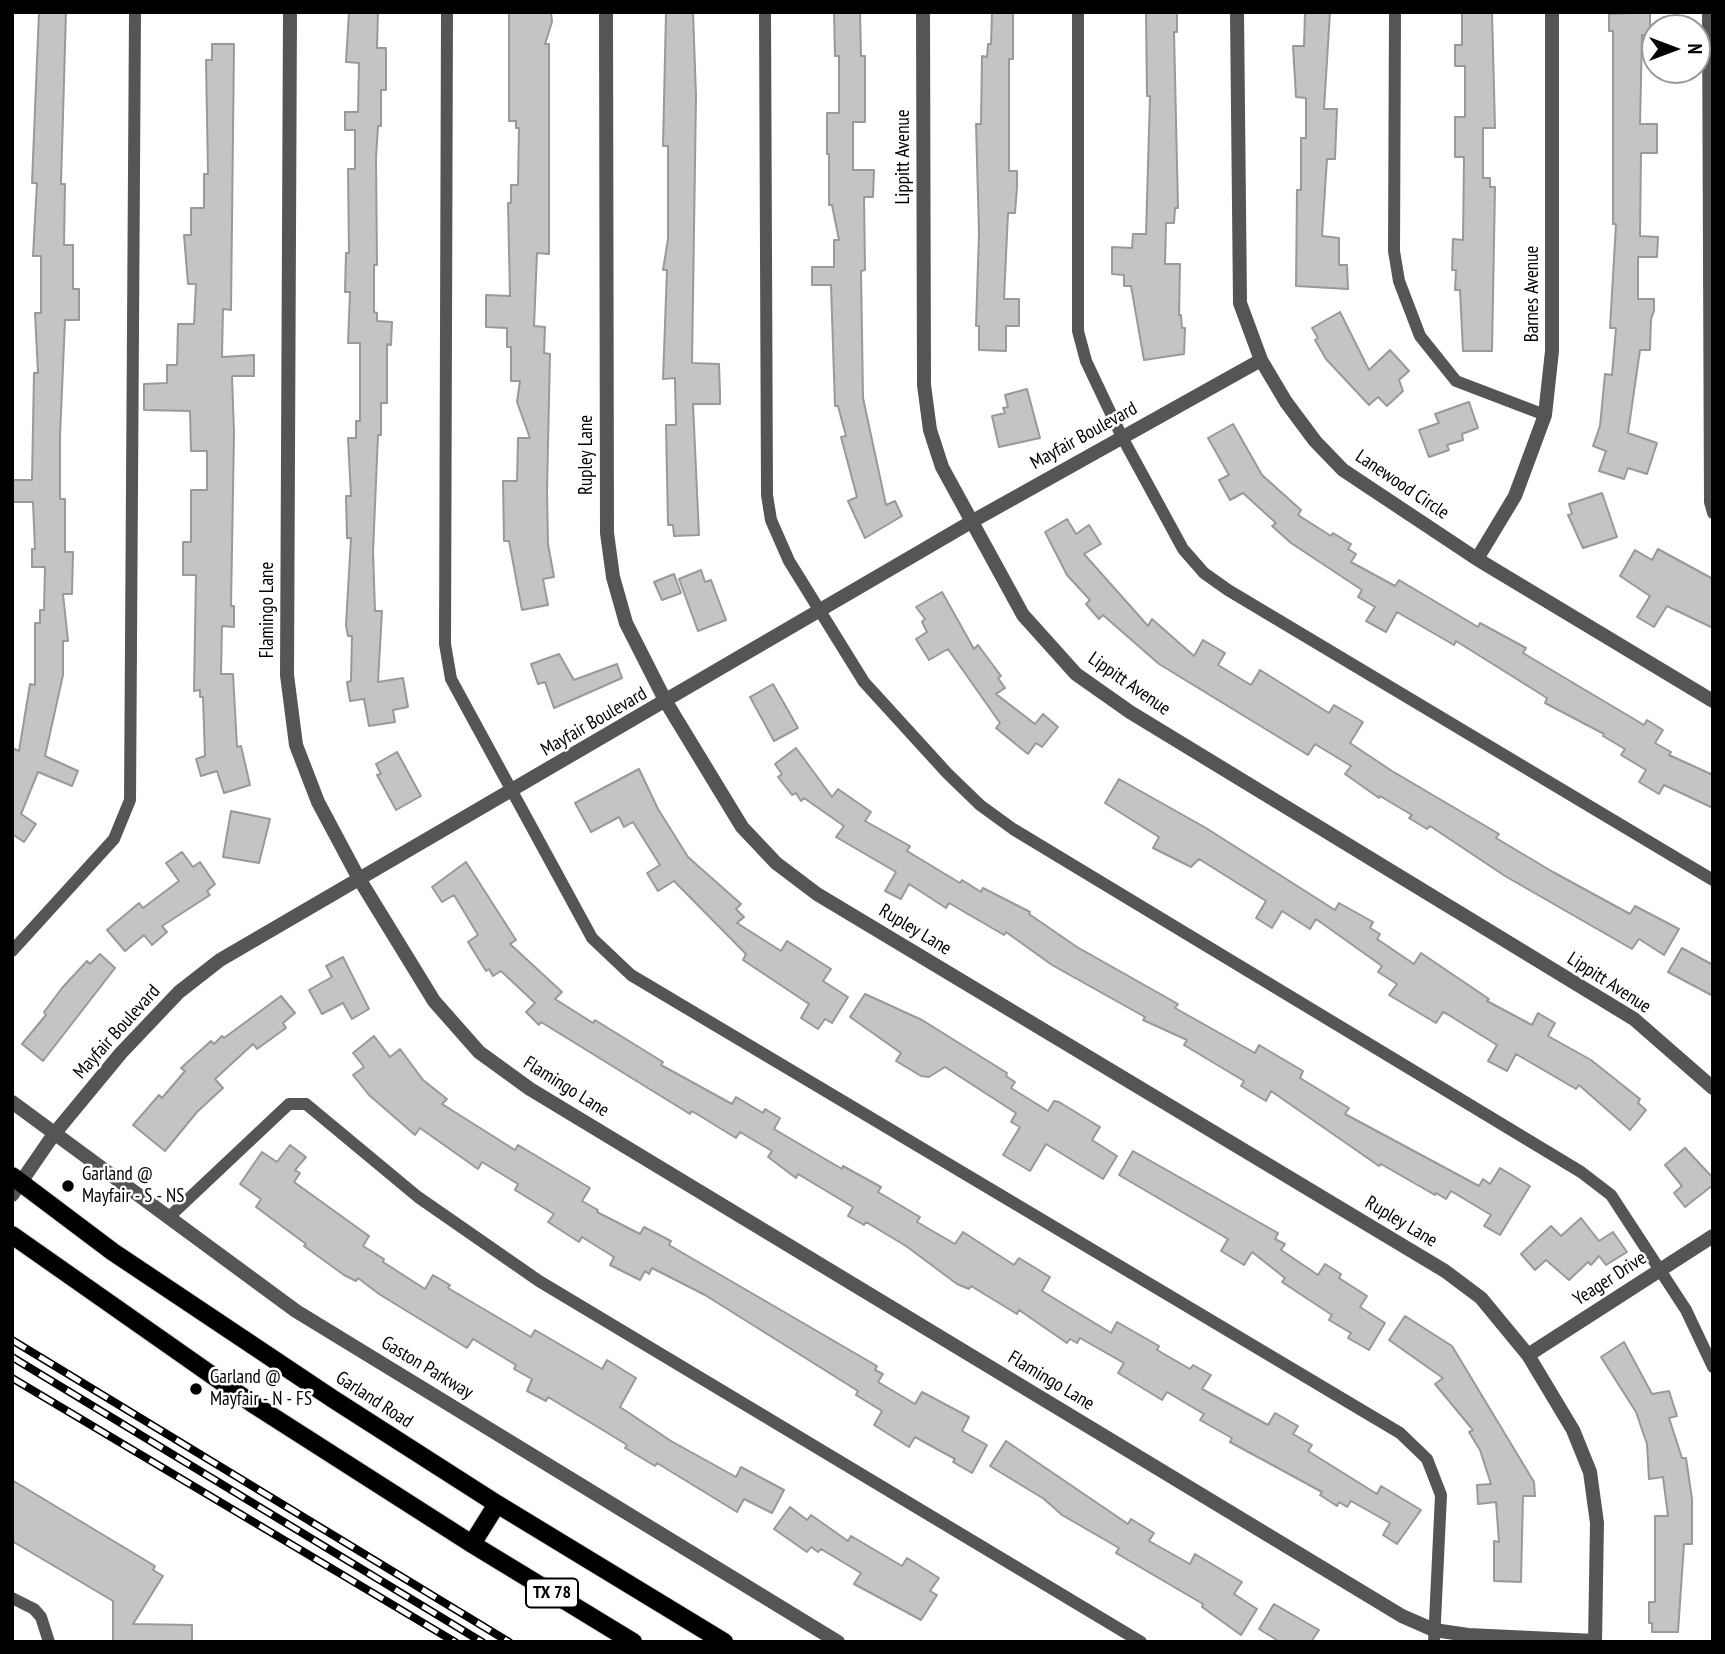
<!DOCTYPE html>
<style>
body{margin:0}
#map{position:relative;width:1725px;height:1654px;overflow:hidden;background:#fff;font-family:"PT Sans Narrow",sans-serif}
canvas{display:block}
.frame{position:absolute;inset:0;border:14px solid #000;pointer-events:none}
.north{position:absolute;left:1641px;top:14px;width:70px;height:70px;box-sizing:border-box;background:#fff;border:2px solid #999;border-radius:50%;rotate:90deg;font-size:19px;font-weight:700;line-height:28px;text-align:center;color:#000}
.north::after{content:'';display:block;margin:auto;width:24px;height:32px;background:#000;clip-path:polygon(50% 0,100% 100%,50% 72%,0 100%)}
</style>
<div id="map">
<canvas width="1725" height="1654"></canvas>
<div class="frame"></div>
<div class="north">N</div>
</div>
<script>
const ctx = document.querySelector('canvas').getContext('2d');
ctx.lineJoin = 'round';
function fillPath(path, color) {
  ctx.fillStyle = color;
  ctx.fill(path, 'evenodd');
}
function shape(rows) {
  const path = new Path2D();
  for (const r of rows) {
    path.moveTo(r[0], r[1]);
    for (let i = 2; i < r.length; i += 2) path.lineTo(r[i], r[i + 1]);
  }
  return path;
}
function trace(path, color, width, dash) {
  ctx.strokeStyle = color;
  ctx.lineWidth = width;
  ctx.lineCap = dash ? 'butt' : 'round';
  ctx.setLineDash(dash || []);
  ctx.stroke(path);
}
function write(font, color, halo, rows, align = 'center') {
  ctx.font = font + ' "PT Sans Narrow",sans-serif';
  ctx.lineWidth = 5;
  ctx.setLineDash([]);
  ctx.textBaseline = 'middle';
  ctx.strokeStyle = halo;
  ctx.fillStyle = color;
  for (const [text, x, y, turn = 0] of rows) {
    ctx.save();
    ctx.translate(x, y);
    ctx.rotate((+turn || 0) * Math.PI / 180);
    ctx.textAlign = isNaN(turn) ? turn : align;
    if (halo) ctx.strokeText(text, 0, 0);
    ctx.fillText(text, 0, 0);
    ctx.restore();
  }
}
const building = shape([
 [39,12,66,12,61,184,65,184,64,245,73,245,73,289,79,289,79,320,65,320,60,436,60,499,65,499,65,552,73,552,72,594,63,594,68,641,63,641,63,675,45,756,78,771,72,786,38,772,21,814,36,824,24,842,12,834,12,748,19,751,30,684,35,685,35,623,40,623,40,610,44,610,45,567,32,567,32,549,35,549,33,502,12,502,12,480,32,480,34,373,38,373,35,313,41,313,41,256,33,256,37,183,32,183,39,12],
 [349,12,378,12,377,48,386,48,386,90,381,90,381,126,378,126,376,158,377,265,374,265,374,312,377,313,377,321,392,322,391,345,387,344,387,403,381,403,381,435,378,435,373,552,375,611,382,611,378,682,403,678,408,707,393,710,395,722,369,726,364,699,350,701,347,682,351,681,352,636,348,636,346,625,351,538,347,538,346,496,351,496,348,438,356,438,356,421,360,421,360,343,348,343,350,292,345,292,346,253,349,253,348,169,355,169,355,130,345,130,345,112,358,112,359,63,346,62,349,12],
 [509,12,551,12,552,22,545,44,549,44,549,254,537,253,534,326,545,327,544,353,550,354,547,490,548,544,554,577,543,579,548,605,522,610,509,541,504,541,503,481,517,481,518,438,530,438,517,402,520,381,511,381,511,347,507,347,507,328,486,327,486,295,510,296,508,203,511,203,511,185,518,185,519,128,516,128,516,121,509,121,509,12],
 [666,12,693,12,696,96,692,363,719,364,720,393,720,404,693,404,699,535,674,536,673,525,668,525,666,425,676,425,675,378,663,379,667,270,663,270,668,239,668,146,663,146,666,12],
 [834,12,860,12,861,56,865,56,865,122,853,122,853,170,874,170,873,197,864,197,865,270,861,271,863,398,886,505,895,501,902,516,865,538,848,501,857,497,841,437,846,436,838,406,835,406,831,285,812,285,812,267,834,267,834,240,839,240,832,205,829,205,829,154,827,154,827,113,839,113,839,56,835,56,834,12],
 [992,12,1013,12,1013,59,1009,59,1009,171,1017,171,1017,187,1015,213,1008,213,1004,299,1019,299,1019,326,1006,326,1006,351,979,350,979,326,976,326,979,233,976,124,981,124,982,56,987,57,988,44,991,44,992,12],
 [1146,12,1177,12,1177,32,1174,32,1178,208,1175,208,1174,223,1166,223,1165,264,1180,264,1179,315,1181,315,1182,328,1185,328,1184,354,1144,360,1131,286,1124,286,1124,275,1112,274,1112,247,1132,248,1133,234,1146,234,1150,96,1147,96,1146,12],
 [1305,12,1330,12,1324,109,1337,109,1335,159,1327,159,1322,236,1339,238,1339,265,1347,265,1348,289,1296,286,1297,190,1301,190,1301,138,1306,138,1306,98,1296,97,1293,46,1304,46,1305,12],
 [1462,12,1492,12,1495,128,1483,128,1483,178,1490,178,1490,187,1495,187,1492,351,1463,351,1460,290,1455,290,1456,270,1452,270,1453,239,1463,240,1464,157,1455,157,1455,117,1465,117,1465,66,1455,66,1455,45,1462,45,1462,12],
 [1650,12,1650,35,1642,35,1640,124,1657,124,1657,153,1641,153,1640,236,1658,237,1657,257,1638,257,1638,299,1654,299,1654,311,1651,319,1650,350,1640,350,1628,433,1657,443,1647,474,1628,468,1624,479,1599,471,1606,451,1593,446,1600,426,1605,374,1612,375,1616,328,1610,328,1616,224,1613,224,1613,31,1609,31,1609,14,1650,12],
 [212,44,234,44,231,310,223,309,222,357,254,355,254,376,232,376,234,433,231,606,234,606,234,627,222,626,221,674,233,674,237,747,241,746,250,785,224,793,217,771,201,776,196,759,205,756,203,697,200,697,200,690,194,691,196,575,183,575,183,542,191,542,191,490,207,490,207,451,191,451,190,411,144,410,144,384,167,383,167,365,177,365,178,324,194,324,196,284,188,284,184,235,191,235,191,208,204,208,204,174,208,174,206,60,212,60,212,44],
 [1340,312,1369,370,1390,350,1409,371,1399,380,1403,391,1387,406,1378,397,1369,405,1326,359,1315,340,1318,338,1312,328,1340,312],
 [1027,389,1040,438,999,447,992,416,1005,413,1003,408,1008,407,1005,395,1027,389],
 [1469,402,1478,428,1462,434,1463,440,1447,445,1449,450,1429,457,1419,430,1439,423,1435,414,1469,402],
 [1233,424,1262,475,1301,510,1298,515,1331,536,1333,533,1351,544,1348,549,1356,554,1351,562,1395,586,1399,580,1478,627,1480,623,1526,648,1523,653,1644,725,1647,720,1663,730,1655,743,1671,752,1669,755,1713,775,1713,808,1664,785,1659,794,1639,782,1646,770,1621,755,1625,749,1603,736,1604,734,1545,703,1547,698,1456,641,1454,645,1397,612,1386,632,1366,621,1375,607,1358,597,1362,590,1291,543,1272,526,1276,523,1243,493,1230,500,1219,480,1229,475,1208,438,1233,424],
 [1602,493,1617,537,1583,548,1568,515,1572,514,1569,504,1602,493],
 [1067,519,1076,534,1089,525,1101,544,1084,554,1148,626,1152,619,1194,656,1203,640,1225,653,1218,665,1251,685,1260,670,1329,713,1334,705,1363,722,1350,743,1392,771,1499,834,1496,838,1553,872,1630,914,1635,906,1679,929,1664,955,1639,939,1632,949,1505,876,1430,826,1427,829,1409,818,1412,815,1380,796,1379,798,1345,774,1351,766,1315,744,1308,755,1159,664,1103,615,1099,619,1086,604,1090,600,1067,575,1045,532,1067,519],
 [1658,549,1713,579,1713,628,1667,606,1654,627,1637,617,1650,596,1620,576,1635,550,1652,560,1658,549],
 [701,570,705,582,711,580,726,620,698,631,679,579,701,570],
 [674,574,681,593,662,600,654,582,674,574],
 [942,592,974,649,978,645,1001,676,998,678,1005,688,996,694,1035,724,1043,714,1058,727,1042,747,1036,743,1028,754,996,728,1000,723,948,649,929,660,916,639,927,632,922,622,925,619,916,607,942,592],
 [559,654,574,680,617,664,622,678,554,708,545,682,538,684,531,664,559,654],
 [773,684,798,728,774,741,750,697,773,684],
 [796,748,832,797,838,789,871,812,865,821,910,846,907,851,960,883,962,880,981,892,983,888,1030,912,1029,914,1077,947,1178,1004,1175,1008,1255,1053,1259,1045,1303,1071,1300,1078,1349,1108,1345,1114,1479,1186,1483,1179,1490,1184,1500,1168,1530,1186,1500,1235,1484,1226,1491,1215,1451,1191,1446,1199,1436,1193,1435,1195,1381,1164,1379,1166,1271,1091,1266,1101,1241,1086,1244,1081,1184,1045,1187,1040,1143,1020,1145,1017,1052,965,1006,932,1004,935,949,903,946,908,909,884,901,899,885,891,896,872,836,837,844,826,804,798,801,801,796,793,792,795,778,777,782,774,775,764,796,748],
 [397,752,421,796,396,810,377,775,381,774,376,764,397,752],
 [639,769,658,809,688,857,741,904,736,909,744,917,737,923,781,951,787,941,831,969,823,981,848,997,832,1023,825,1019,818,1029,801,1018,809,1004,743,960,746,954,674,881,658,891,647,873,660,865,633,822,624,827,619,817,591,832,575,803,639,769],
 [1119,779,1206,828,1335,910,1339,903,1373,922,1370,928,1380,934,1377,939,1414,964,1421,953,1489,999,1487,1001,1532,1025,1538,1013,1555,1023,1548,1036,1591,1060,1640,1099,1638,1103,1646,1110,1630,1130,1579,1085,1576,1089,1516,1054,1507,1071,1488,1061,1497,1045,1447,1014,1443,1012,1436,1023,1389,995,1397,984,1378,972,1382,966,1316,919,1310,929,1282,911,1272,928,1256,918,1266,901,1199,859,1191,867,1153,848,1159,837,1105,803,1119,779],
 [231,811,270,819,259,863,223,857,231,811],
 [182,852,193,867,200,862,215,884,207,891,210,895,162,926,167,932,152,945,144,935,125,951,107,930,139,903,143,908,179,881,166,863,182,852],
 [466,862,516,940,510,944,562,992,555,999,593,1023,595,1020,663,1062,661,1065,732,1104,736,1097,763,1113,765,1109,780,1118,774,1129,842,1169,843,1166,881,1187,878,1192,920,1217,917,1222,955,1244,963,1232,1014,1265,1019,1258,1050,1277,1042,1291,1111,1333,1117,1322,1159,1346,1157,1350,1190,1369,1193,1365,1211,1375,1202,1389,1268,1425,1275,1413,1298,1426,1293,1434,1312,1445,1308,1451,1377,1494,1381,1486,1421,1510,1397,1544,1383,1535,1390,1523,1351,1501,1347,1507,1339,1502,1337,1506,1320,1495,1322,1492,1230,1442,1232,1438,1200,1420,1204,1414,1167,1392,1162,1400,1118,1373,1124,1363,1080,1338,1077,1343,1070,1339,1067,1343,1019,1310,1017,1314,971,1286,969,1289,957,1284,906,1246,866,1222,864,1225,848,1216,853,1207,798,1174,796,1178,768,1157,772,1151,740,1132,736,1138,692,1111,690,1114,541,1022,539,1025,526,1012,535,1003,501,971,493,976,489,969,486,971,468,942,478,935,454,895,442,902,432,887,466,862],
 [1682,948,1713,965,1713,996,1668,972,1682,948],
 [100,954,115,968,43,1061,22,1044,46,1015,44,1012,62,988,87,961,90,964,100,954],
 [343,957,369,1009,352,1019,343,1003,322,1014,309,990,332,977,326,966,343,957],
 [865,994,922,1020,1007,1073,1006,1076,1015,1082,1011,1088,1048,1111,1054,1101,1059,1102,1100,1127,1092,1140,1117,1156,1103,1179,1046,1144,1030,1171,1003,1155,1020,1127,1011,1122,1016,1113,945,1067,929,1077,921,1076,896,1061,901,1053,850,1017,865,994],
 [281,996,295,1013,283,1023,286,1028,257,1049,253,1044,215,1079,223,1088,197,1112,165,1151,133,1125,159,1095,162,1098,185,1071,181,1068,211,1041,214,1044,222,1036,224,1038,281,996],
 [374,1036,390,1057,400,1049,423,1080,447,1099,442,1104,515,1150,518,1145,590,1188,582,1201,598,1210,597,1212,640,1234,644,1227,671,1241,669,1245,877,1366,875,1370,883,1374,878,1382,915,1404,922,1392,969,1417,962,1431,987,1445,972,1473,953,1462,955,1459,915,1437,909,1447,874,1425,882,1411,856,1395,858,1391,705,1295,652,1268,649,1274,645,1271,640,1280,610,1265,614,1257,582,1237,579,1242,548,1222,554,1214,515,1190,518,1184,482,1162,478,1169,420,1128,415,1135,369,1095,353,1075,364,1067,353,1053,374,1036],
 [290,1145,306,1157,295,1170,300,1173,294,1182,369,1236,363,1246,384,1259,383,1262,425,1289,433,1275,450,1285,448,1288,531,1337,535,1330,602,1369,607,1360,636,1378,620,1407,671,1441,736,1477,741,1467,784,1490,772,1513,744,1499,737,1512,657,1463,655,1466,625,1448,627,1445,611,1435,548,1397,546,1401,527,1391,532,1379,514,1369,516,1365,473,1339,467,1348,379,1294,358,1278,356,1281,344,1275,304,1246,306,1244,256,1207,261,1199,240,1184,262,1152,277,1162,290,1145],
 [1685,1148,1713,1178,1713,1185,1685,1207,1674,1193,1682,1186,1665,1165,1685,1148],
 [1133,1151,1278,1233,1275,1239,1285,1244,1281,1250,1318,1275,1325,1264,1341,1274,1339,1278,1367,1296,1360,1307,1385,1323,1369,1350,1348,1338,1351,1333,1329,1320,1332,1315,1282,1282,1285,1278,1252,1252,1244,1265,1221,1251,1228,1239,1119,1175,1133,1151],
 [1581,1218,1599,1241,1613,1232,1627,1252,1606,1265,1599,1256,1591,1265,1588,1262,1569,1280,1546,1260,1535,1270,1521,1254,1551,1226,1561,1236,1581,1218],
 [1405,1316,1452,1346,1534,1482,1535,1496,1523,1496,1521,1582,1494,1581,1494,1541,1499,1542,1496,1502,1478,1504,1477,1485,1491,1484,1480,1450,1469,1432,1473,1430,1435,1384,1443,1378,1389,1340,1405,1316],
 [1624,1342,1652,1394,1669,1391,1677,1416,1669,1418,1682,1458,1686,1458,1692,1499,1692,1544,1684,1544,1678,1632,1652,1632,1652,1623,1649,1623,1649,1602,1655,1602,1655,1516,1668,1516,1663,1477,1649,1479,1647,1444,1636,1412,1601,1357,1624,1342],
 [1006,1441,1128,1524,1131,1519,1154,1533,1149,1541,1190,1564,1195,1554,1242,1582,1234,1594,1257,1609,1241,1635,1202,1607,1203,1604,1116,1553,1119,1548,1062,1515,1044,1499,990,1466,1006,1441],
 [12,1480,155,1566,153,1570,163,1576,133,1624,192,1625,192,1642,113,1642,113,1601,12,1541,12,1480],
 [790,1507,807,1520,811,1515,848,1541,851,1536,902,1566,907,1558,939,1578,930,1591,937,1595,921,1620,854,1584,861,1573,821,1549,818,1552,811,1547,807,1552,774,1529,790,1507],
 [1274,1604,1319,1630,1311,1642,1280,1642,1259,1629,1274,1604]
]);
fillPath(building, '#c4c4c4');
trace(building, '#999', 2);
const primary = shape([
 [12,1176,113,1252,333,1399,497,1504,724,1642],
 [12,1235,253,1404,472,1544,633,1642],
 [472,1544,497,1504]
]);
trace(primary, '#dbdbdb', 20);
trace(shape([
 [447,12,445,644,451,679,592,938,631,975,1400,1433,1427,1459,1441,1495,1434,1642],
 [765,12,767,495,771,520,789,561,864,682,947,773,980,805,1013,829,1581,1172,1611,1195,1686,1310,1713,1367],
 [1078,12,1078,331,1086,361,1122,437,1183,549,1204,573,1228,590,1713,880],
 [1395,12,1394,251,1399,281,1420,336,1456,381,1545,415],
 [1708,12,1710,502,1713,513],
 [12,951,114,839,130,800,135,12],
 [168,1218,289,1104,306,1104,418,1197,539,1281,1141,1642],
 [12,1598,34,1609,41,1617,49,1642]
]), '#555', 12);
trace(shape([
 [290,12,287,675,296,745,318,802,358,877,434,1001,479,1052,530,1089,1402,1616,1434,1630,1468,1635,1595,1641],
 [606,12,607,533,613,577,626,623,666,702,742,827,776,863,817,894,1445,1271,1481,1298,1528,1355,1573,1430,1590,1472,1597,1523,1595,1642],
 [923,12,924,385,930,430,942,467,1023,615,1076,674,1130,712,1634,1019,1713,1088],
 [1237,12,1240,303,1261,360,1286,402,1315,441,1343,470,1477,559,1713,701],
 [1477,559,1515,496,1545,415,1552,351,1552,12],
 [12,1102,296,1311,838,1642],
 [12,1195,54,1134,121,1053,179,992,220,960,971,522,1261,360],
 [1528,1355,1713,1236]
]), '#555', 14);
trace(primary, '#000', 18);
const rail = shape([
 [12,1340,509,1642],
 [12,1357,482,1642],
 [12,1378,455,1642]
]);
trace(rail, '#000', 8);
trace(rail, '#fff', 5, [16]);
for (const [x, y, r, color] of [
 [68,1186,7,"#000"],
 [196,1389,7,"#000"]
]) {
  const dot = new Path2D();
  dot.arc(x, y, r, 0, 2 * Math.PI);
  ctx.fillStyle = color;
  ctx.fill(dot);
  trace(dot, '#fff', 2.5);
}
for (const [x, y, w] of [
 [552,1593,52]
]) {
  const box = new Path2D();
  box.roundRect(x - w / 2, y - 14.5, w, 29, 5);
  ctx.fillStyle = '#fff';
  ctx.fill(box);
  trace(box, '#000', 2);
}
write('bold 18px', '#000', null, [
 ["TX 78",552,1593]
]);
write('19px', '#000', '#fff', [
 ["Lippitt Avenue",904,157,-90],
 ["Barnes Avenue",1533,294,-90],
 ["Mayfair Boulevard",1084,436,-29],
 ["Rupley Lane",587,455,-90],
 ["Lanewood Circle",1402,485,34],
 ["Flamingo Lane",268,610,-90],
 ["Lippitt Avenue",1129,684,35],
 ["Mayfair Boulevard",594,722,-30],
 ["Rupley Lane",915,930,31],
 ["Lippitt Avenue",1609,983,33],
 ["Mayfair Boulevard",117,1032,-48],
 ["Flamingo Lane",566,1087,32],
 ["Rupley Lane",1401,1222,31],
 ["Yeager Drive",1610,1279,-33],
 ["Gaston Parkway",427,1368,31],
 ["Flamingo Lane",1051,1381,31],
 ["Garland Road",374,1400,33]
]);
write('19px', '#000', '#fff', [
 ["Garland @",82,1175],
 ["Mayfair - S - NS",82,1197],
 ["Garland @",210,1378],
 ["Mayfair - N - FS",210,1400]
], 'left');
</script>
